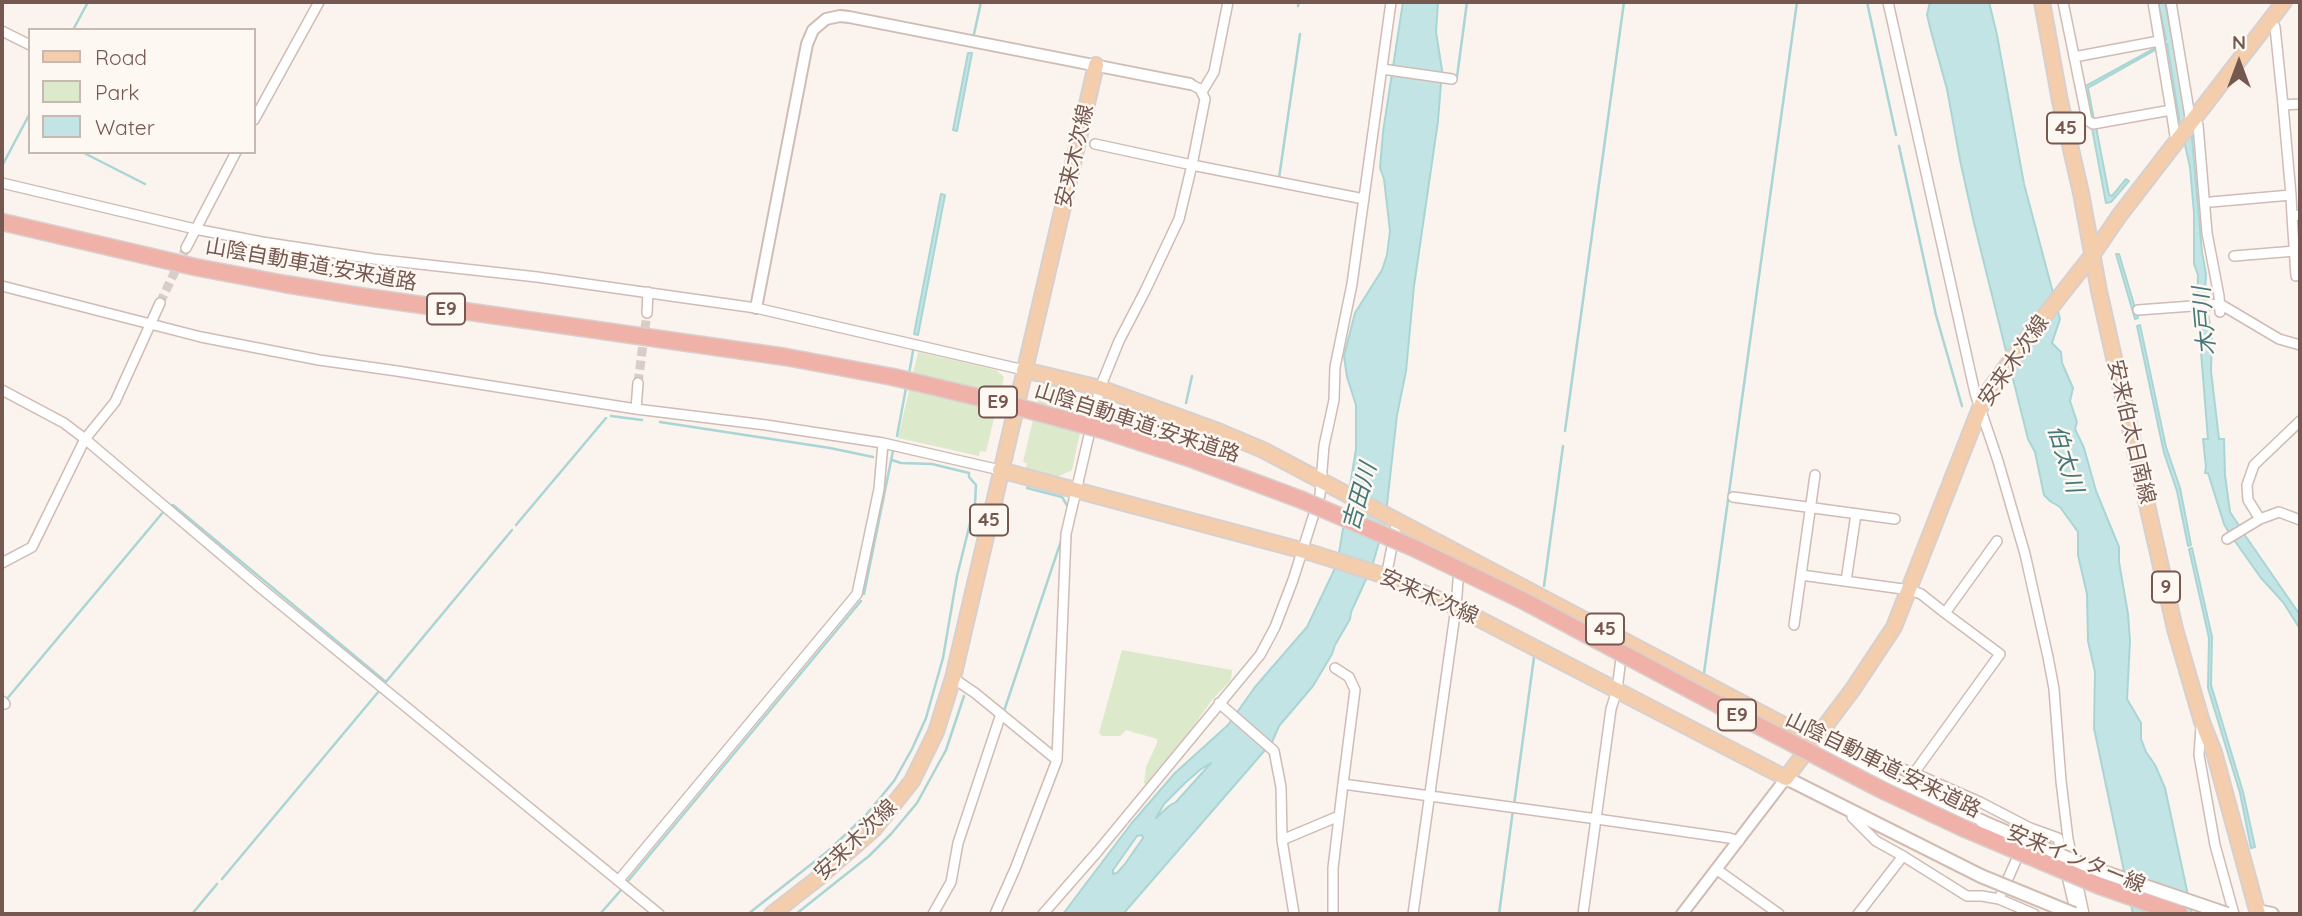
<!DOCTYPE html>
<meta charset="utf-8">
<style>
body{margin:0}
#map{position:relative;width:2302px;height:916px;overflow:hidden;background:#fbf3ed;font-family:Quicksand,sans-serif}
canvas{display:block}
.frame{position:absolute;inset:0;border:4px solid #755850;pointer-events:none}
.legend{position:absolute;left:28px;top:28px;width:228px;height:126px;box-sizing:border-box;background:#fef8f3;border:2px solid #c7b8b2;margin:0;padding:9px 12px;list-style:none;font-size:21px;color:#755850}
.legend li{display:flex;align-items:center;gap:14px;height:35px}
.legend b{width:35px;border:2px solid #c7b8b2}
.north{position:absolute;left:2204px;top:28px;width:70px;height:70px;-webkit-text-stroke:5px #fef8f3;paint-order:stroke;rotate:0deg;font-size:19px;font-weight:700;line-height:28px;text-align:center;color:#755850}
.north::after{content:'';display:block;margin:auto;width:24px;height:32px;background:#755850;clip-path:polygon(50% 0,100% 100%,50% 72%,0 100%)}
</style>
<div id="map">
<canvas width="2302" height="916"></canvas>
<div class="frame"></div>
<ul class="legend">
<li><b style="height:9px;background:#f3cdac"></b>Road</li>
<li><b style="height:19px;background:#dce9cb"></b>Park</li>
<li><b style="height:19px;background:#c2e4e4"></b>Water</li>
</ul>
<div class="north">N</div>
</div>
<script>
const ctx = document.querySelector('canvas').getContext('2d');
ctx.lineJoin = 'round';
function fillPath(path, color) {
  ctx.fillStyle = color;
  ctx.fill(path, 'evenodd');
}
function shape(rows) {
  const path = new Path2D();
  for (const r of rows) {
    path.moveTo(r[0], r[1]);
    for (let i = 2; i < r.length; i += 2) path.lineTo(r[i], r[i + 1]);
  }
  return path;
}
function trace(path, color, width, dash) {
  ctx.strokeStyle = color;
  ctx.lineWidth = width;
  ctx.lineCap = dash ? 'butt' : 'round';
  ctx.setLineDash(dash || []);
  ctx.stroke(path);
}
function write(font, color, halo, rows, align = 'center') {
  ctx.font = font + ' Quicksand,"Noto Sans JP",sans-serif';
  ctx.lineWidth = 5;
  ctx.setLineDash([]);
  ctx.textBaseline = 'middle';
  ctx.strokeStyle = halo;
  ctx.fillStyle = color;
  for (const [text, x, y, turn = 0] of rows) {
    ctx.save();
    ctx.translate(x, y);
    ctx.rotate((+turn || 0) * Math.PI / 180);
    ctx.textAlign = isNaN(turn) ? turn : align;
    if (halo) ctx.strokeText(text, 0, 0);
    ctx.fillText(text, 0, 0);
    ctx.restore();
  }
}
fillPath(shape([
 [918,352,996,370,1004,377,986,452,980,451,979,456,898,438],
 [1046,383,1073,389,1085,410,1072,470,1055,478,1025,470,1027,463,1023,462,1041,386,1045,387],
 [1122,650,1232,670,1231,680,1212,700,1190,731,1146,784,1144,783,1146,767,1157,743,1157,739,1126,730,1120,736,1102,736,1099,733]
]), '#dce9cb');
const water = shape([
 [1403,2,1438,2,1436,32,1442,70,1438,121,1414,286,1406,371,1397,415,1385,522,1371,570,1338,559,1356,449,1356,405,1347,377,1344,356,1355,313,1382,270,1387,255,1390,231,1384,179,1380,168,1383,132,1403,2],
 [1930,2,1989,2,1997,35,2024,184,2060,319,2052,343,2061,352,2062,363,2073,388,2070,401,2077,422,2075,429,2084,448,2096,491,2119,547,2119,562,2128,614,2130,641,2127,699,2141,723,2141,739,2146,752,2155,765,2165,788,2192,914,2133,914,2094,728,2095,672,2088,641,2087,594,2078,555,2078,532,2060,507,2050,501,2044,495,2035,452,2028,439,1974,223,1960,160,1947,89,1932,35,1927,15,1930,2],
 [2158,2,2165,2,2188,121,2181,131,2167,44,2163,46,2163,43,2166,39,2158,2],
 [2157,47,2157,49,2088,88,2094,120,2090,119,2084,87,2157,47],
 [968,53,972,53,957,131,953,130,968,53],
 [2096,127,2109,195,2112,196,2126,179,2129,181,2111,202,2106,203,2092,128,2096,127],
 [2191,127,2202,252,2206,274,2205,291,2207,304,2197,305,2198,275,2194,264,2194,213,2190,167,2183,136,2191,127],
 [941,194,945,195,918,335,914,334,941,194],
 [2116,254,2119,254,2138,318,2135,319,2116,254],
 [2199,306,2207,306,2212,339,2211,371,2219,439,2224,439,2225,475,2230,512,2242,530,2231,536,2224,524,2208,473,2205,473,2206,467,2203,439,2208,439,2201,352,2203,333,2199,306],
 [2140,325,2166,447,2180,488,2191,545,2188,546,2177,491,2164,453,2137,326,2140,325],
 [2242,531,2300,615,2300,629,2283,602,2261,578,2232,537,2242,531],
 [2192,548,2212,637,2211,685,2243,792,2255,847,2251,848,2240,793,2208,688,2209,638,2189,549,2192,548],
 [1337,564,1368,575,1351,612,1350,619,1335,645,1332,654,1313,686,1279,726,1272,742,1123,914,1063,914,1131,824,1175,773,1228,725,1255,687,1307,627,1337,564],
 [1211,763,1176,802,1169,806,1156,818,1164,804,1185,783,1201,769,1211,763],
 [1137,836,1142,835,1143,838,1125,864,1117,873,1113,874,1113,870,1137,836]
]);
fillPath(water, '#c2e4e4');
trace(water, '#a9d5d5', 2);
trace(shape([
 [1867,2,1896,135],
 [1298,6,1299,2],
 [73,30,88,2],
 [974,34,981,2],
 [1457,77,1467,2],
 [1899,146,1936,315,1962,406],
 [82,152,145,184],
 [2,166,30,113],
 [1279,178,1300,34],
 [909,374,913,351],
 [1186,403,1192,376],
 [611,416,642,420],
 [660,422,830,448,873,457],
 [1565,431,1624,2],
 [897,436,906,388],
 [1027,488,1062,497,1068,507],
 [516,525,606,418],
 [1544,586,1563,446],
 [864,594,893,451],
 [1704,673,1797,2],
 [385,683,512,530],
 [6,700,164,511,173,505,386,682],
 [1003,714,1062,538],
 [1514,805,1534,657],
 [222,879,379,691],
 [628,881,861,601],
 [192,914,217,884],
 [600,914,621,890],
 [748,914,828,851,866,815,894,781,912,749,926,718,943,658,957,576,975,503,976,485,969,477,969,473,932,464,901,463,892,460],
 [796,914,869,856,891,834,917,803,946,750,964,696],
 [1499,914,1513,810]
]), '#a9d5d5', 2.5);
trace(shape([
 [160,303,186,248],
 [638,383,647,313]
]), '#daccc6', 9, [9, 4.5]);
const minor = shape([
 [1888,2,1975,393,1998,461,2025,554,2048,657,2054,689,2061,781,2068,839,2084,914],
 [2063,2,2087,120,2093,124,2171,110,2176,142],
 [2153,2,2171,110],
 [2171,2,2191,123],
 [2268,21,2275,27,2283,105,2300,104],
 [2,31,30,45],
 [2074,57,2159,41],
 [1382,69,1452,79],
 [1202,92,1214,72,1228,2],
 [2283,105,2291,195],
 [2195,119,2198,125,2207,233,2219,296,2220,312],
 [254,120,319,2],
 [1095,144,1192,165,1205,99,1200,89,1190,84],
 [2,183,195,229,262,242,374,259,537,277,756,308,1024,370],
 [2211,202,2291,195,2292,216],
 [186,248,236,152],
 [2234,256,2295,251],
 [2296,276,2292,216,2300,215],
 [2,286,201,337,319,360,397,371,636,409,766,425,883,443,1000,470],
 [2138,310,2220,304,2279,339,2300,345],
 [647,313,648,292],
 [2,390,64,423,85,439,262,589,659,914],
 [636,409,638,383],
 [1733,497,1895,519],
 [2260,519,2279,512,2300,520],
 [2227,539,2260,519,2248,500,2247,485,2254,465,2300,421],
 [2,563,32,547,85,439,115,402,160,303],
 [1801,575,1910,590,1921,594,1945,613],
 [1386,577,1397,521],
 [1846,581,1856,514],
 [1794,625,1815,475],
 [1335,668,1349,677,1355,690,1343,784],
 [953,678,975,693,1057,760],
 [2,701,5,704],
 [1219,703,1274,751,1281,787,1282,840,1294,914],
 [2201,727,2199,755,2215,845,2234,914],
 [1914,773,2000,654,1945,613,1997,541],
 [1880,774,1888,768,1894,766,1914,773,1980,802,2030,828,2058,838,2063,858],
 [1852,811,1852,817,1876,841,1903,856,1858,914],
 [1282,840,1339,816],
 [1903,856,1967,896,1982,896,1999,899,2034,914],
 [1716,869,1779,914],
 [2066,872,2076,914],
 [619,880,857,594,879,489,883,443],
 [1999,899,2021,849],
 [933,914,951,882,958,843,1001,714],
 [995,914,1015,869,1057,760,1066,534,1100,388,1119,341,1145,291,1179,219,1192,165,1364,199],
 [1043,914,1098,851,1260,655,1275,627,1293,580,1320,495,1324,446,1334,400,1335,367,1352,284,1391,2],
 [1333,914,1333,868,1343,784,1597,819,1729,838,1739,841],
 [1413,914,1456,607,1459,569],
 [1583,914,1611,709,1617,690,1622,650]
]);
const tertiary = shape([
 [756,308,807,44,813,30,826,19,840,16,849,17,1190,84],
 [1682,914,1786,778]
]);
const secondary = shape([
 [1814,741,1983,822],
 [1786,778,1981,876],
 [2257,911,2272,914]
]);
const primary = shape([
 [2042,2,2060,101,2081,193,2099,291,2175,629,2202,722,2214,752,2258,914],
 [1024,370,1100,388,1218,431,1263,450,1814,741],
 [1000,470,1312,553,1382,575,1456,607,1786,778,1853,689,1894,627,1980,408,1988,392,2024,342,2093,254,2119,216,2284,2],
 [772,914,817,879,874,829,912,781,936,732,953,678,1096,65]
]);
const motorway = shape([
 [2,222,195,267,285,284,359,296,786,357,893,377],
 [1103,430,1192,459,1302,500]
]);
trace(minor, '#cfbcb5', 12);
trace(tertiary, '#cfbcb5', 14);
trace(secondary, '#d2bcb2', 16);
trace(primary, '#d8d0ce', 18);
trace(motorway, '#d8d0ce', 19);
trace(minor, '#fff', 9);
trace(tertiary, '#fff', 10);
trace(secondary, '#fff', 12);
trace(primary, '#f3cdac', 14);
trace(motorway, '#f0b1a9', 16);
const secondaryBridge = shape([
 [1983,822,2086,866,2227,914],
 [1981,876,2074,914]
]);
const motorwayBridge = shape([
 [893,377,1003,403,1103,430],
 [1302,500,1414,548,1524,601,1732,712,1882,790,1963,828,2100,886,2180,914]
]);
trace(secondaryBridge, '#d2bcb2', 16, []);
trace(motorwayBridge, '#d8d0ce', 19, []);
trace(secondaryBridge, '#fff', 12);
trace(motorwayBridge, '#f0b1a9', 16);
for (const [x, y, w] of [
 [2066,128,38],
 [446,309,38],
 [998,402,38],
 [989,520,38],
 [2166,587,28],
 [1605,629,38],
 [1737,715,38]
]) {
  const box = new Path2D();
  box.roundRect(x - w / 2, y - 15.5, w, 31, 5);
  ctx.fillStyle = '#fef8f3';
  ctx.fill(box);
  trace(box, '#755850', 2);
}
write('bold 19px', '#755850', null, [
 ["45",2066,128],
 ["E9",446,309],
 ["E9",998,402],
 ["45",989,520],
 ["9",2166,587],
 ["45",1605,629],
 ["E9",1737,715]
]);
write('21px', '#755850', '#fef8f3', [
 ["安来木次線",1075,156,-77],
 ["山陰自動車道;安来道路",311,265,10],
 ["安来木次線",2014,361,-55],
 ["山陰自動車道;安来道路",1137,423,18],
 ["安来伯太日南線",2131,432,77],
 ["安来木次線",1429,597,24],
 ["山陰自動車道;安来道路",1883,765,26],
 ["安来木次線",856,840,-44],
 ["安来インター線",2076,859,22]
]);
write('italic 23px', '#457878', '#fef8f3', [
 ["木戸川",2205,321,-95],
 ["伯太川",2065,459,73],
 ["吉田川",1360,497,-74]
]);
</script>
